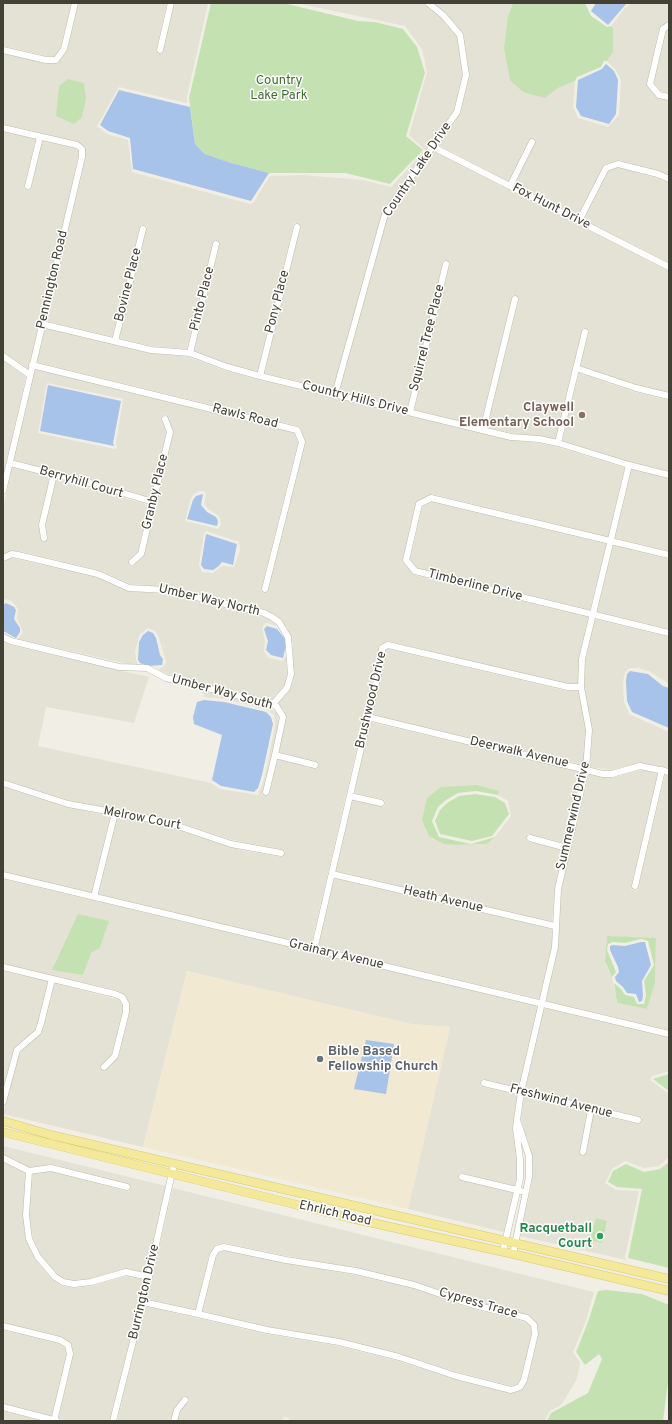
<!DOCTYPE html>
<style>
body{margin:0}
#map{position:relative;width:672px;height:1424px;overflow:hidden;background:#f1efe5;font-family:Overpass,sans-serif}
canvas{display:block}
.frame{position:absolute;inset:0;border:4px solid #434035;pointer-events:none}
</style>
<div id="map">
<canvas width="672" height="1424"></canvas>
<div class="frame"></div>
</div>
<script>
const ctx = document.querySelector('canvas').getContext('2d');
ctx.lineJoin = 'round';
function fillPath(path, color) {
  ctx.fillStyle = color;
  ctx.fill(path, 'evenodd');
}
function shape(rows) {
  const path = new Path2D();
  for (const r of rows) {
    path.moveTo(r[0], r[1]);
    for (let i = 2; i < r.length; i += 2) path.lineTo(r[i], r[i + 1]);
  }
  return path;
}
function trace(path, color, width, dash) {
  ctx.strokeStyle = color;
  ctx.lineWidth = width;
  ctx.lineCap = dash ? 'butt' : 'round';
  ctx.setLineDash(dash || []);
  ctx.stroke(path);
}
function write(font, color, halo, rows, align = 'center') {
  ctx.font = font + ' Overpass,sans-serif';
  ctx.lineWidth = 3;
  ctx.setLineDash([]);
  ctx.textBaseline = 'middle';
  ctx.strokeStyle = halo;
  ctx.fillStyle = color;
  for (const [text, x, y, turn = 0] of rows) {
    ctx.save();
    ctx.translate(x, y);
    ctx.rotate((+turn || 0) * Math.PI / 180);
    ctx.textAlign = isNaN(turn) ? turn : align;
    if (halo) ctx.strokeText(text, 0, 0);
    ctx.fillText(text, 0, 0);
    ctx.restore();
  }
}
fillPath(shape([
 [3,3,72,3,59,53,55,56,47,56,3,46],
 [78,3,167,3,156,52,162,54,174,3,208,3,187,97,187,103,119,87,97,126,107,134,128,140,132,172,250,204,253,203,270,176,302,175,363,180,391,187,425,150,409,135,427,72,422,49,405,26,296,3,422,3,440,17,457,36,463,75,454,111,382,213,333,390,264,373,300,224,294,223,258,372,228,364,194,351,220,242,215,240,187,349,151,346,119,338,147,226,141,225,113,337,46,321,85,157,85,149,77,142,3,124,3,53,45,63,58,62,67,50],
 [433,3,513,3,508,16,544,98,558,88,575,81,573,107,578,118,608,127,619,115,621,80,615,69,607,61,613,52,613,28,611,26,625,8,631,3,669,3,669,21,660,28,647,83,657,97,669,101,669,175,619,160,605,164,577,217,514,184,536,141,531,138,509,182,438,145,460,113,469,75,462,32,444,12],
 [669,29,669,93,661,91,653,82,665,31],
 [3,131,36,139,24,189,30,190,42,141,75,148,79,151,79,156,28,370,3,353],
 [434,151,669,271,669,393,637,385,580,366,589,330,583,328,556,439,511,433,487,427,519,297,513,295,481,426,414,410,450,262,444,260,408,408,339,391,388,215],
 [618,167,657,178,669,183,669,263,583,220,608,171],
 [44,328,150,353,189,357,226,371,256,379,510,440,538,443,557,447,625,468,608,537,432,494,416,504,403,559,414,575,589,617,579,658,578,683,568,684,388,641,381,644,311,946,98,894,117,817,162,825,244,851,283,857,285,850,232,840,164,818,69,801,3,779,3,641,9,645,149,677,134,723,46,707,38,746,211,783,220,789,258,795,265,776,275,725,274,715,266,709,225,699,204,697,203,691,267,706,277,713,279,723,262,795,268,796,277,759,317,769,319,763,279,752,286,717,284,711,278,703,290,689,293,681,293,644,287,627,274,614,265,610,166,587,130,584,98,570,19,551,12,551,3,554,3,509,12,467,50,477,39,524,42,542,48,540,45,525,56,479,149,505,138,552,128,562,132,567,144,554,173,432,166,414,161,417,167,432,151,498,94,481,13,460,35,369,295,433,298,443,261,591,267,593,305,443,300,428,298,426,36,362],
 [47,383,123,399,116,443,117,448,115,449,38,433],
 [200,491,204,491,206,494,204,504,209,510,218,515,220,519,221,525,218,529,185,521,191,498,194,494],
 [206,531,239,542,240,550,234,567,222,566,213,573,202,572,199,565,204,534],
 [3,360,26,377,3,477],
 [579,373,635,392,669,400,669,471,630,462,562,441],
 [631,469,669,478,669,551,614,538],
 [432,502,607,544,590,610,417,568,410,559,422,507],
 [613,545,669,559,669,629,597,612],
 [12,558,97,577,129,591,165,594,263,617,271,620,277,626,266,623,262,627,265,641,264,651,269,658,283,661,286,656,287,674,284,686,272,700,167,674,158,669,163,667,166,662,159,637,155,631,148,628,140,634,135,651,137,664,132,665,18,639,23,632,17,618,18,609,12,601,6,599,3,601,3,564,7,559],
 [595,619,669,637,669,684,649,671,638,668,629,668,625,673,623,681,624,701,629,714,669,732,669,768,640,763,612,770,590,767,592,730,584,686,585,659],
 [388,649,567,691,579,690,586,731,584,765,372,715,385,659,385,650],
 [370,722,582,772,565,843,528,834,526,841,563,850,555,888,552,922,335,871,352,800,384,807,385,800,354,793],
 [477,785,498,791,498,795,508,801,511,816,495,837,487,844,458,845,429,836,427,798],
 [640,770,658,773,631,889,637,891,665,775,669,776,668,1030,546,1001,558,947,561,889,589,774,612,778],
 [607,936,656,939,655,983,647,1009,617,1003,612,977,605,961],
 [3,787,67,807,111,816,92,893,3,872],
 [334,878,552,929,552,947,540,999,318,947],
 [3,879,538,1006,519,1088,482,1079,480,1086,517,1095,513,1128,518,1170,515,1186,460,1173,458,1179,514,1193,504,1232,408,1209,450,1027,411,1024,187,971,143,1147,3,1114,17,1059,24,1047,40,1033,54,983,120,1000,123,1005,123,1012,112,1054,100,1067,104,1072,118,1057,129,1013,129,1004,125,995,116,990,3,964],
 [109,921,100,948,91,953],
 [3,971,48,981,38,1022,35,1030,14,1049,3,1088],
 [544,1008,669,1037,669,1071,652,1076,650,1080,669,1094,669,1157,659,1166,644,1168,625,1161,612,1169,605,1183,616,1190,639,1191,625,1257,626,1260,520,1236,531,1188,533,1166,529,1145,521,1119,524,1097,587,1112,580,1155,586,1156,593,1114,640,1124,642,1117,525,1090],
 [3,1146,166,1186,146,1273,127,1269,90,1279,75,1281,64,1279,56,1274,40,1255,33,1238,29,1215,32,1174,51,1171,129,1192,131,1185,52,1164,30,1168,3,1154],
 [3,1162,26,1174,23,1215,26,1240,35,1259,52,1279,62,1286,74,1288,91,1286,126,1276,145,1280,110,1421,65,1421,58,1418,73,1355,71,1344,61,1337,3,1323],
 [173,1188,594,1292,586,1321,573,1352,580,1363,577,1379,562,1404,550,1411,544,1421,289,1421,289,1418,284,1417,282,1421,177,1421,180,1411,190,1400,185,1395,175,1407,171,1421,117,1421,145,1306,266,1334,338,1346,398,1361,455,1379,510,1393,521,1390,527,1381,538,1335,536,1322,528,1315,471,1301,415,1282,356,1268,287,1256,225,1243,216,1246,209,1255,196,1310,147,1299],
 [224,1250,285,1263,355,1275,413,1288,469,1308,526,1322,531,1327,532,1334,521,1379,518,1384,511,1386,457,1372,400,1354,340,1339,268,1327,202,1311,215,1257,219,1252],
 [3,1330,58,1343,65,1348,67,1355,52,1416,3,1404],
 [3,1411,44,1421,3,1421]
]), '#e4e2d4');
fillPath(shape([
 [187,971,411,1024,450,1027,408,1209,143,1147]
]), '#f1e9d2');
fillPath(shape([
 [211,3,283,3,358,21,375,22,403,29,417,47,425,73,406,136,423,150,390,184,345,173,269,173,228,162,205,154,195,144,189,98],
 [513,3,585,3,591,16,607,27,611,26,613,28,613,52,607,61,604,61,601,67,577,77,575,81,558,88,545,98,523,92,510,80,504,48,508,16],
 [68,79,84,83,86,99,82,117,74,124,56,116,59,86],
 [477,785,499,791,498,795,476,791,458,793,446,800,438,807,432,821,439,837,471,844,495,837,487,844,458,845,444,844,429,836,422,820,427,798,441,787],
 [475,794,495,797,505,803,509,814,492,836,472,841,440,834,435,821,440,810,447,803,459,796],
 [78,914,109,921,100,948,91,953,83,975,52,970],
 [607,936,656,938,655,983,647,1009,617,1003,614,983,621,989,625,995,634,997,637,1004,644,1004,646,995,644,981,654,965,648,941,641,939,625,943,613,942,608,944,607,950,616,972,612,977,605,961],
 [669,1074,669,1091,653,1079],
 [669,1162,669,1268,628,1258,642,1189,617,1187,608,1182,613,1171,626,1164,644,1172,660,1169],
 [596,1218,607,1221,602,1243,590,1240],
 [607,1290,642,1294,669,1305,669,1374,663,1421,547,1421,551,1413,588,1393,602,1359,599,1354,585,1365,576,1352,588,1322,598,1291]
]), '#c4e2b1');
fillPath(shape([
 [596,3,627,3,608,25,591,11],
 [606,64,614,71,618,80,616,114,609,124,581,116,576,107,578,80,602,69],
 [119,90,190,107,195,144,205,154,228,162,269,173,251,201,133,169,130,138,108,131,100,125],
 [48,385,121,401,113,443,114,446,40,431],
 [203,494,201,505,207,512,216,517,218,521,217,526,187,519,193,500,196,496],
 [206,534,237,544,233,565,222,562,219,566,213,570,204,569,201,565],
 [6,603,14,607,16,610,14,619,20,628,20,632,16,638,3,631,3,605],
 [267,626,277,629,286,640,286,645,283,658,271,655,266,650,268,641,264,629],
 [148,631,153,633,156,638,160,655,163,659,162,665,148,666,140,663,138,660,139,642,143,635],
 [630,671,648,674,663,686,669,688,669,728,632,712,627,701,626,681,627,674],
 [204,700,224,702,266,712,271,717,273,724,262,775,258,788,254,792,221,786,212,780,222,735,194,724,193,717,197,702],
 [641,942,645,942,651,965,642,981,643,996,642,1001,639,1002,636,994,627,993,623,987,616,981,615,977,619,972,618,967,610,950,610,946,613,945,625,946],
 [366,1040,394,1044,386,1094,354,1089]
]), '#a7c3e9');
const minor = shape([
 [669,25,663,29,650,84,659,95,669,97],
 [3,50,46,60,56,60,64,49,75,3],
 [160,50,171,3],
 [3,128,77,145,82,149,82,157,3,491],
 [433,147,669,267],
 [28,186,40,137],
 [510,186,532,142],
 [579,221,606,168,618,164,658,174,669,179],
 [42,324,151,350,190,353,227,367,260,376,511,437,539,439,558,443,629,465,669,475],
 [115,341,143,229],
 [190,353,216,244],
 [3,356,30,375],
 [32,365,297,430,302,442,265,589],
 [576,368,636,388,669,396],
 [260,376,297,227],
 [335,394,385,214,457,112,466,75,460,35,443,15,428,3],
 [410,412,446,264],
 [483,430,515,299],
 [558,443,585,332],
 [10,463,93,484,153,502],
 [44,538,42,525,54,474],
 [669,555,431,498,419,504,406,560,415,571,669,633],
 [3,558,12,554,18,555,98,574,129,588,166,590,264,613,272,617,279,622,288,637,291,674,287,688,273,704],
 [132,562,141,554,170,432,165,419],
 [3,637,11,641,119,667,147,668,166,678,273,704,277,707,283,717,275,755],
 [368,717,603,774,612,774,640,766,669,772],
 [3,783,68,804,163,821,231,844,281,853],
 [266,792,275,755,315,765],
 [350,796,381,803],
 [530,838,567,848],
 [332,874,555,926],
 [3,875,669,1034],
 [635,886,662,770],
 [94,897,115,813],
 [314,950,382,658,382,648,388,645,568,687,581,687],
 [3,967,115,994,122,997,126,1004,126,1012,115,1056,104,1067],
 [484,1083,638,1120],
 [3,1102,17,1050,38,1032,41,1023,52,979],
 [517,1120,521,1092,555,947,558,889,586,769,589,730,581,687,582,659,629,465],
 [583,1152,591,1110],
 [3,1158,29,1171,51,1168,127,1187],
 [29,1171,26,1215,29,1239,38,1257,55,1277,63,1282,74,1284,91,1282,126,1272,149,1277],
 [462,1177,521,1191],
 [224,1247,286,1260,356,1271,414,1285,470,1304,527,1318,534,1325,535,1334,524,1380,520,1387,511,1390,456,1376,399,1357,339,1342,267,1330,198,1314,213,1255,217,1249,224,1247],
 [503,1251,520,1179,520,1159,516,1128,517,1120,529,1156,529,1177,513,1254],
 [143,1302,198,1314],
 [3,1326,60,1340,68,1345,70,1354,54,1421],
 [3,1407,57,1421],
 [113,1421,143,1302,174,1164],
 [174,1421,177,1410,185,1400]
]);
const major = shape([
 [3,1121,51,1135,669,1279],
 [3,1132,350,1218,513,1254,669,1291]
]);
trace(minor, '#bbb8a9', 7);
trace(major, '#d8c96c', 9);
trace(minor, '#fff', 6);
trace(major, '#f4e99b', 8);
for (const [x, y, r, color] of [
 [582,415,4,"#8d6e63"],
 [320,1059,4,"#6b7280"],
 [600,1236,4,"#2e9e5b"]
]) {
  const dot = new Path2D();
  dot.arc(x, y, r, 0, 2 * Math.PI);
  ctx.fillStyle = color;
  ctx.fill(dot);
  trace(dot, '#fff', 1.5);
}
write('13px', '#3d6f2f', '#fff', [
 ["Country",279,81],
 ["Lake Park",279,96]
]);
write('13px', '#434035', '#fff', [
 ["Country Lake Drive",418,170,-56],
 ["Fox Hunt Drive",551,207,27],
 ["Pennington Road",53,280,-77],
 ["Bovine Place",129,285,-76],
 ["Pinto Place",203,299,-76],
 ["Pony Place",278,302,-76],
 ["Squirrel Tree Place",428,338,-76],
 ["Country Hills Drive",355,399,14],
 ["Rawls Road",245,417,14],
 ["Berryhill Court",81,483,16],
 ["Granby Place",156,492,-77],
 ["Timberline Drive",475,586,14],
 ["Umber Way North",209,601,13],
 ["Umber Way South",222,693,15],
 ["Brushwood Drive",372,700,-77],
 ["Deerwalk Avenue",519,753,13],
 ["Summerwind Drive",574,816,-77],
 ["Melrow Court",142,819,11],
 ["Heath Avenue",443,900,13],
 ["Grainary Avenue",336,955,13],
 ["Freshwind Avenue",561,1102,14],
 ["Ehrlich Road",335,1214,13],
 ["Burrington Drive",145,1292,-77],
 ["Cypress Trace",478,1304,16]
]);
write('bold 13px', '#785e54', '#fff', [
 ["Claywell",574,408],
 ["Elementary School",574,423]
], 'right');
write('bold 13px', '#5b616d', '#fff', [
 ["Bible Based",328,1052],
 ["Fellowship Church",328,1067]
], 'left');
write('bold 13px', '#27864d', '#fff', [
 ["Racquetball",592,1229],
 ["Court",592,1244]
], 'right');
</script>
